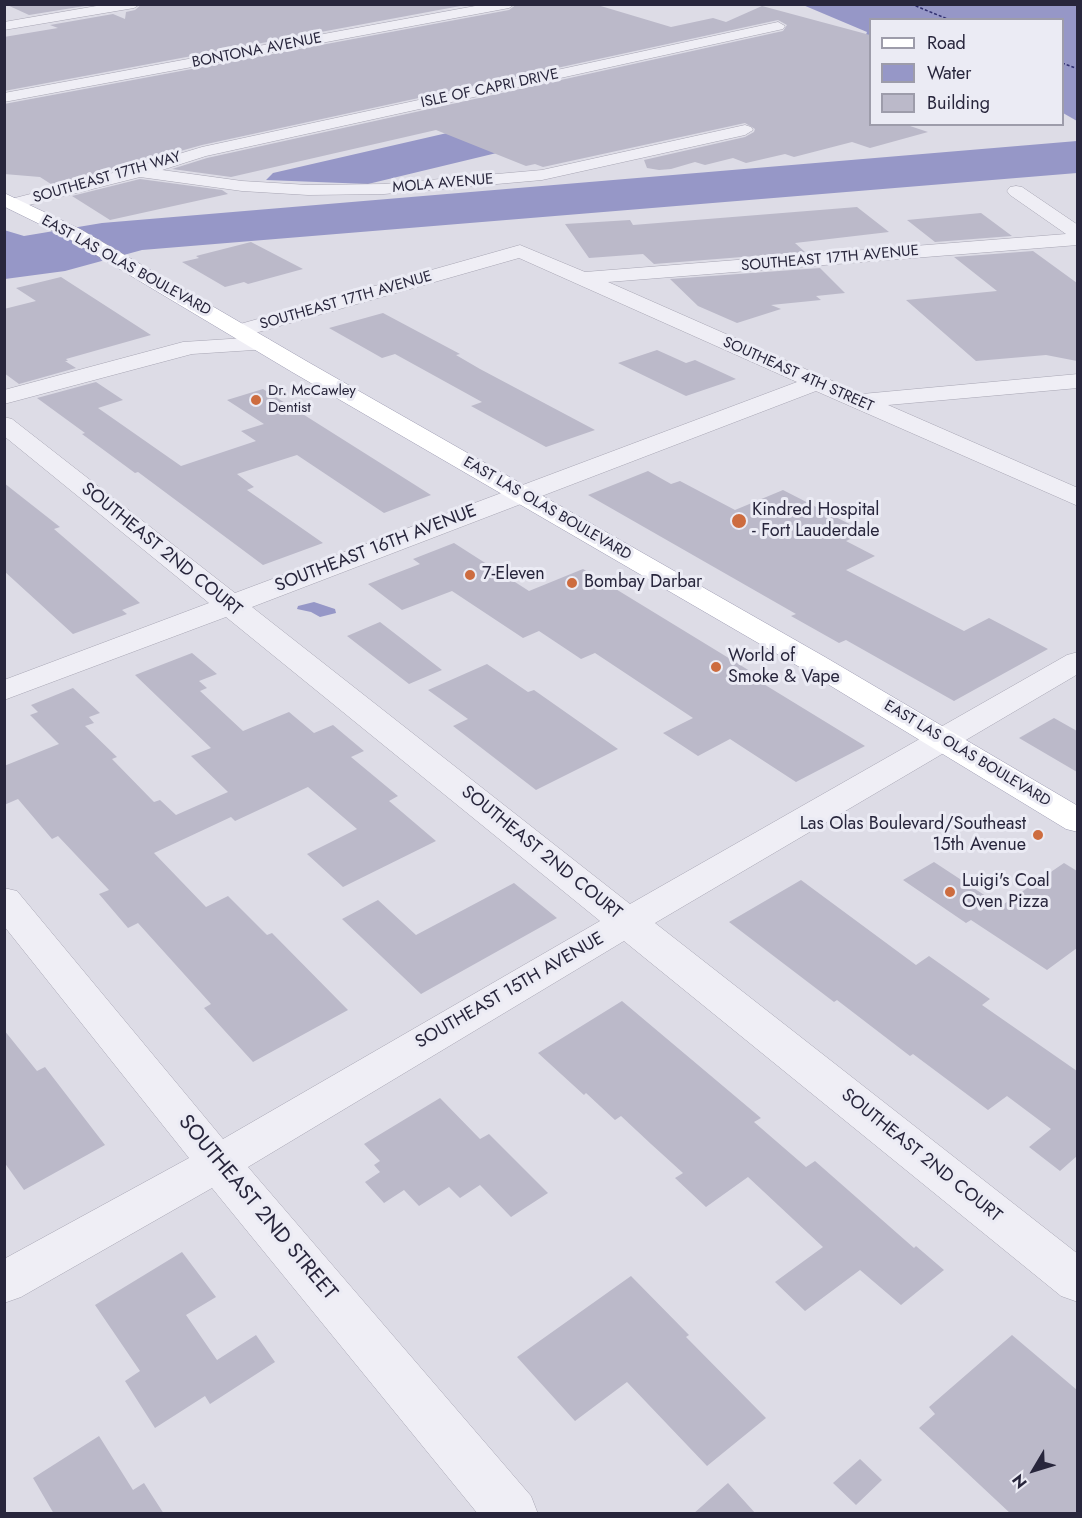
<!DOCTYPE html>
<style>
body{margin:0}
#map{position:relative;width:1082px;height:1518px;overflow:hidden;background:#dddce6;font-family:Jost,sans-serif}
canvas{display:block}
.frame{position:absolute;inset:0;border:6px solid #28263c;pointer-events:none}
.legend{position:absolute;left:869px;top:18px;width:195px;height:108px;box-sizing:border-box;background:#ebebf4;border:2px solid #9d9caa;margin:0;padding:8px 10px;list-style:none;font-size:18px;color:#28263c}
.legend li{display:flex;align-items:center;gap:12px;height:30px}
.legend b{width:30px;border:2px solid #9d9caa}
.north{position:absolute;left:1004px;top:1440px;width:60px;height:60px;-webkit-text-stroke:4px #ebebf4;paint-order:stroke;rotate:232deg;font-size:16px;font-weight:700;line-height:24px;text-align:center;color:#28263c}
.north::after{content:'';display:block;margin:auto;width:21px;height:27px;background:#28263c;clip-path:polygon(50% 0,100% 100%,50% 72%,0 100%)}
</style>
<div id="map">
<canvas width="1082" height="1518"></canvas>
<div class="frame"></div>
<ul class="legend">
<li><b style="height:8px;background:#fff"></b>Road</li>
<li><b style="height:16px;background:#9697c7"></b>Water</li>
<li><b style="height:16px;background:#bbb9c9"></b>Building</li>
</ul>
<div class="north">N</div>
</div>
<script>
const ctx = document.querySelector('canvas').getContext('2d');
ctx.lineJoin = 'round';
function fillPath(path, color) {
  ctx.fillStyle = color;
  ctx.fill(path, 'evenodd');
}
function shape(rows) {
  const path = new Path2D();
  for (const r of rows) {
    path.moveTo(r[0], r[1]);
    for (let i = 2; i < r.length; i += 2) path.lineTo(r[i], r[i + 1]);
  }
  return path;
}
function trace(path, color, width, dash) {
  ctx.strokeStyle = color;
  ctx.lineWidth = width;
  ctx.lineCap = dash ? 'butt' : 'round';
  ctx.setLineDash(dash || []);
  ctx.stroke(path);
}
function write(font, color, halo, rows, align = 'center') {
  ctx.font = font + ' Jost,sans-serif';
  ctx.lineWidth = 6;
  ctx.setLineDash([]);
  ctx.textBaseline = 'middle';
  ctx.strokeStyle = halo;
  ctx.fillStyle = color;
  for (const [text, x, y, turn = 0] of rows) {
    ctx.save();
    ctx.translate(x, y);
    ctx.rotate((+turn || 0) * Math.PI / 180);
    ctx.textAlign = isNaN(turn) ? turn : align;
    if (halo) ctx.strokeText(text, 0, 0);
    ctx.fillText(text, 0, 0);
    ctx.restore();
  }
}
fillPath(shape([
 [803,5,1077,5,1077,121,1063,113,1062,20,870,20,870,63,368,184,266,180,273,173,865,37,867,32],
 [1077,141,1077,173,142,250,65,271,5,279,4,230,24,236,102,223],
 [314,602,335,609,336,613,320,617,311,612,297,609,298,606]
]), '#9697c7');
trace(shape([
 [911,4,950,20],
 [1062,63,1078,69]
]), '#313070', 1.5, [3, 2]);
fillPath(shape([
 [5,4,90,4,91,5,29,15],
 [142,4,471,4,4,91,4,37,58,28,50,25,113,14,125,19,126,12,135,10],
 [517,4,594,4,671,27,713,18,726,22,762,6,870,35,870,124,904,124,928,132,870,148,852,142,794,157,785,154,746,163,733,158,705,165,695,162,671,169,659,170,647,168,644,160,745,137,754,132,755,129,745,123,543,167,535,164,526,166,436,130,231,177,172,169,207,158,783,31,787,25,778,20,202,145,54,186,40,177,4,174,4,104,509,10],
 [140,179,222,190,228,194,110,220,72,196],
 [857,207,889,232,795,243,805,252,654,264,643,254,589,258,565,224,630,220,633,225],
 [981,213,1012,236,935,242,907,220],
 [251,242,303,269,248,284,244,282,225,287,182,262,199,258,196,256],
 [1033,251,1077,283,1077,361,1046,355,976,361,906,300,997,291,954,257],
 [820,268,845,293,816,296,821,300,771,305,781,309,737,323,698,306,670,279],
 [61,277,151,335,66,359,68,361,65,361,76,368,19,384,4,373,4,309,36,301,16,288],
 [383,313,460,354,456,355,480,369,595,430,546,447,471,406,482,402,395,354,382,358,329,328],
 [657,350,686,363,695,360,736,379,686,396,618,363],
 [96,382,123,400,98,408,181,466,256,441,241,431,264,424,227,400,263,389,431,495,384,513,297,455,237,474,254,487,247,490,323,543,263,565,138,472,135,473,82,434,85,433,37,398],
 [648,471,671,484,680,481,735,510,783,490,865,532,846,541,875,556,846,570,964,631,989,618,1048,649,954,701,846,640,839,643,791,616,796,614,588,495],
 [4,483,60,527,54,529,140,603,122,610,127,614,73,634,4,571],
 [454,543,529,591,583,569,745,668,766,681,762,683,865,746,796,782,730,739,698,756,663,733,693,718,595,653,581,659,539,631,523,638,452,591,402,610,368,584,420,564,413,559],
 [380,622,442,670,409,684,347,636],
 [192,653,217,674,199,681,207,688,200,691,243,731,289,712,314,733,333,725,364,751,351,757,398,796,389,801,436,841,343,887,307,854,357,829,308,787,235,821,231,817,154,853,206,907,228,896,267,935,272,933,348,1010,253,1062,204,1008,211,1004,138,923,128,928,99,894,109,890,58,836,52,839,18,799,4,805,4,766,59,744,30,715,38,712,31,705,73,688,100,713,89,717,94,723,85,726,117,757,112,759,154,802,160,800,176,815,228,792,191,756,211,748,135,675],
 [487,664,528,692,534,690,618,749,536,790,453,726,468,719,428,690],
 [1054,718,1077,731,1077,772,1019,738],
 [934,862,1001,906,1064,863,1077,871,1077,948,1047,970,971,920,966,923,903,880],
 [801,880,916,965,929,956,990,999,982,1005,1077,1071,1077,1156,1060,1171,1029,1147,1051,1129,1007,1096,988,1110,913,1054,910,1056,837,1000,834,1002,729,922],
 [514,883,557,918,421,994,342,919,378,900,416,935],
 [622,1001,761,1118,754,1122,806,1167,815,1161,914,1248,916,1246,944,1270,901,1305,860,1270,805,1311,775,1282,823,1247,748,1177,706,1207,675,1178,683,1173,651,1144,621,1116,615,1120,586,1093,584,1095,538,1053],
 [4,1030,37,1071,45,1067,105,1145,24,1190,4,1162],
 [440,1098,480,1139,489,1134,548,1193,511,1217,480,1185,460,1198,449,1187,419,1206,404,1190,384,1203,365,1182,380,1172,374,1165,380,1161,364,1144],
 [182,1252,216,1297,186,1315,217,1360,256,1335,275,1362,210,1404,205,1396,155,1428,125,1381,140,1371,95,1305],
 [631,1276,689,1335,686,1337,766,1418,707,1466,627,1382,575,1421,517,1357],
 [1012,1335,1077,1390,1077,1514,1011,1514,919,1428,935,1414,929,1407],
 [99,1436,133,1490,144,1483,164,1514,54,1514,33,1478],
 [860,1459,882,1480,856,1505,833,1483],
 [728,1483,756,1514,693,1514]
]), '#bbb9c9');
const minor = shape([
 [108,4,140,4,134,8,4,30,4,22,108,4],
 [486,4,515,4,509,8,4,102,4,93,486,4],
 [778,22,785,26,783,29,206,156,162,170,242,181,308,185,384,184,542,170,745,125,751,127,753,130,745,135,542,180,384,194,308,195,242,191,140,177,13,209,4,205,7,200,132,168,202,147,778,22],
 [1016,186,1022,187,1078,225,1078,245,608,282,862,394,1078,374,1078,388,888,405,1078,488,1078,506,816,391,252,607,630,904,1067,655,1078,652,1078,674,655,923,1078,1254,1078,1302,1061,1296,624,941,248,1167,531,1496,538,1514,478,1514,212,1188,21,1297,4,1303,4,1259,189,1158,4,926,4,888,17,891,223,1139,600,921,226,617,4,700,4,680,209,603,4,436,4,417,12,419,235,593,797,382,519,258,241,337,233,336,230,331,233,326,520,245,585,272,1066,234,1010,195,1007,191,1010,187,1016,186],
 [261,337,269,339,272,344,269,349,192,354,4,404,4,390,183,342,261,337]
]);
const primary = shape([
 [4,193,80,229,308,362,825,657,1078,806,1078,832,1066,829,803,669,292,372,66,237,7,208,4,206,4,193]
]);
trace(minor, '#a7a5b3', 1);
trace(primary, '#9d9bb2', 1);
fillPath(minor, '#efeef5');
fillPath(primary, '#fff');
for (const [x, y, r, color] of [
 [256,400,6,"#cd6c3f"],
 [739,521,8,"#cd6c3f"],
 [470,575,6,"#cd6c3f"],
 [572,583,6,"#cd6c3f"],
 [716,667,6,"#cd6c3f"],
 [1038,835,6,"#cd6c3f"],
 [950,892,6,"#cd6c3f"]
]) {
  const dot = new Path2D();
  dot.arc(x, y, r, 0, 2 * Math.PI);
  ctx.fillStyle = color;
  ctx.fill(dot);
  trace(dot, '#ebebf4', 2);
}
write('15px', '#28263c', '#ebebf4', [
 ["BONTONA AVENUE",257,51,-11],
 ["ISLE OF CAPRI DRIVE",490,89,-12],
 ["SOUTHEAST 17TH WAY",107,178,-16],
 ["MOLA AVENUE",443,184,-5],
 ["SOUTHEAST 17TH AVENUE",830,259,-5],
 ["EAST LAS OLAS BOULEVARD",126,266,29],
 ["SOUTHEAST 17TH AVENUE",346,301,-16],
 ["SOUTHEAST 4TH STREET",798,375,24],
 ["EAST LAS OLAS BOULEVARD",547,509,30],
 ["EAST LAS OLAS BOULEVARD",967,754,31]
]);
write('15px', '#28263c', '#ebebf4', [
 ["Dr. McCawley",268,391],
 ["Dentist",268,408]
], 'left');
write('18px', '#28263c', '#ebebf4', [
 ["Kindred Hospital",752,511],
 ["- Fort Lauderdale",752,532],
 ["7-Eleven",482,575],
 ["Bombay Darbar",584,583],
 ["World of",728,657],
 ["Smoke & Vape",728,678],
 ["Las Olas Boulevard/Southeast",1026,825,"right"],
 ["15th Avenue",1026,846,"right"],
 ["Luigi's Coal",962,882],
 ["Oven Pizza",962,903]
], 'left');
write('18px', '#28263c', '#ebebf4', [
 ["SOUTHEAST 16TH AVENUE",376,549,-21],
 ["SOUTHEAST 2ND COURT",161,550,39],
 ["SOUTHEAST 2ND COURT",541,853,39],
 ["SOUTHEAST 15TH AVENUE",510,991,-30],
 ["SOUTHEAST 2ND COURT",921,1156,39]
]);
write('21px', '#28263c', '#ebebf4', [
 ["SOUTHEAST 2ND STREET",257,1208,50]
]);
</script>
